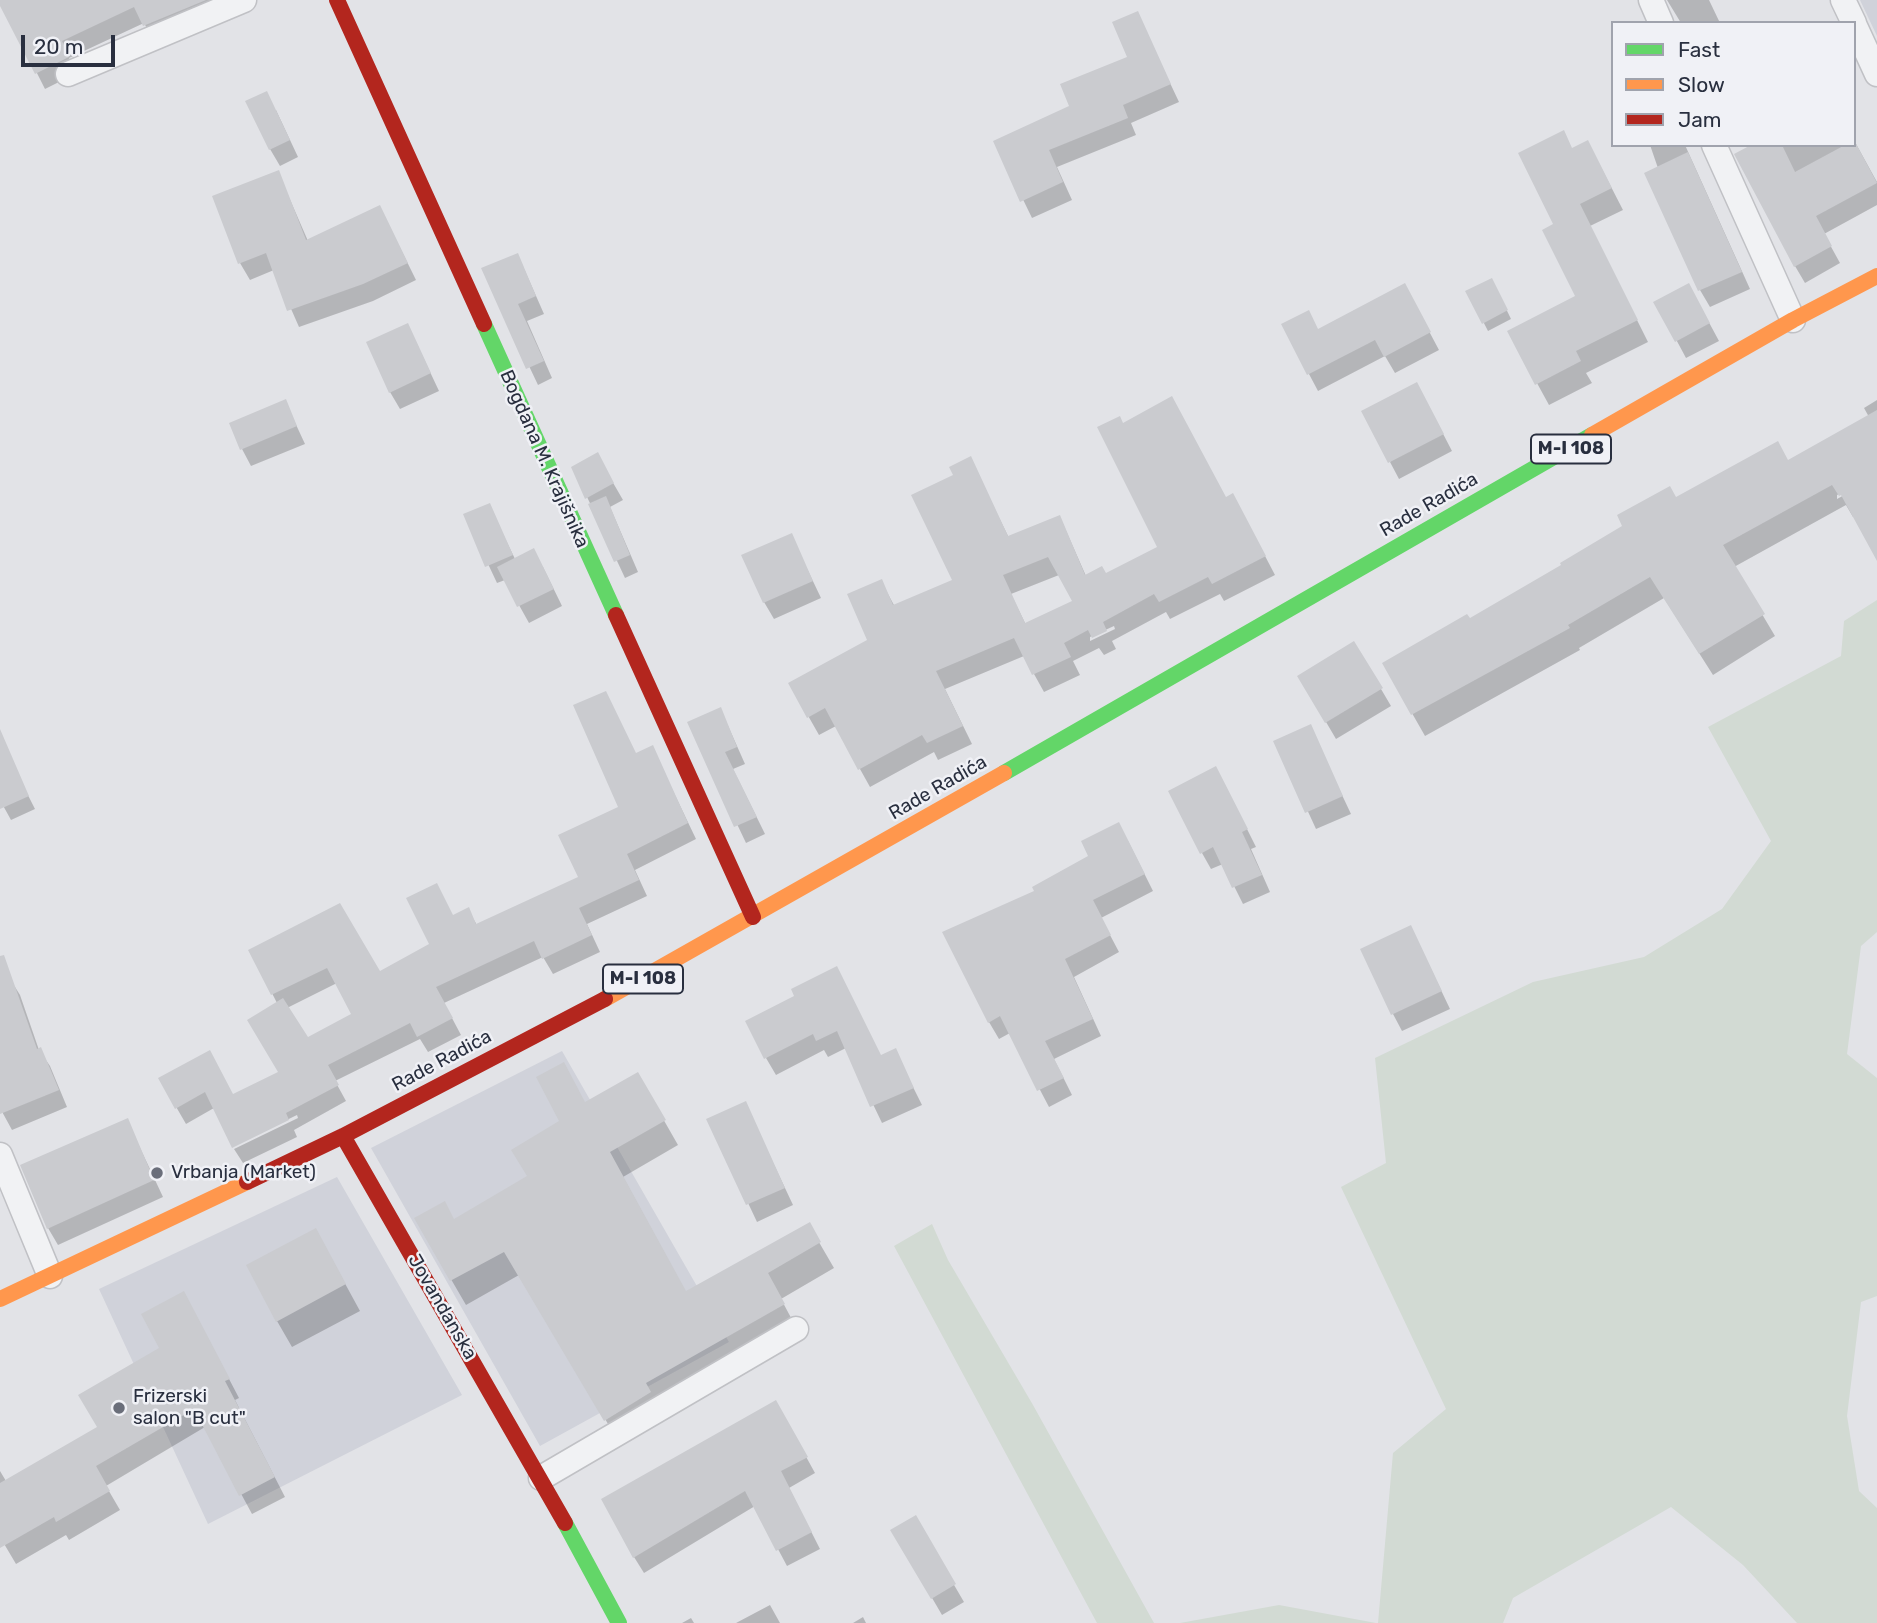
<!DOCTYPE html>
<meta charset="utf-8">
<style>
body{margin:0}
#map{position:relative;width:1877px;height:1623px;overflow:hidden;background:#e2e3e7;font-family:Rubik,sans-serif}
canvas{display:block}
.legend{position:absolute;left:1611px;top:21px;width:245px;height:126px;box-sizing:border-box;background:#f0f1f6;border:2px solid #a0a3ad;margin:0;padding:9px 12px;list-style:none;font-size:21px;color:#292f3f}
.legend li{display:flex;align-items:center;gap:14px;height:35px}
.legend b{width:35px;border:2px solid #a0a3ad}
.scale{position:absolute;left:21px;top:35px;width:94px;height:32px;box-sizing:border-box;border:4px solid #292f3f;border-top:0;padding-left:9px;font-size:21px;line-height:24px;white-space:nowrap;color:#292f3f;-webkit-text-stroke:5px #f0f1f6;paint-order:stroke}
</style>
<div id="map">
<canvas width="1877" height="1623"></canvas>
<ul class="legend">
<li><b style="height:9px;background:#63d668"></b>Fast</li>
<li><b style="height:9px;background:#ff974d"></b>Slow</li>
<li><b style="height:9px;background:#b3261e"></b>Jam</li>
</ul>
<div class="scale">20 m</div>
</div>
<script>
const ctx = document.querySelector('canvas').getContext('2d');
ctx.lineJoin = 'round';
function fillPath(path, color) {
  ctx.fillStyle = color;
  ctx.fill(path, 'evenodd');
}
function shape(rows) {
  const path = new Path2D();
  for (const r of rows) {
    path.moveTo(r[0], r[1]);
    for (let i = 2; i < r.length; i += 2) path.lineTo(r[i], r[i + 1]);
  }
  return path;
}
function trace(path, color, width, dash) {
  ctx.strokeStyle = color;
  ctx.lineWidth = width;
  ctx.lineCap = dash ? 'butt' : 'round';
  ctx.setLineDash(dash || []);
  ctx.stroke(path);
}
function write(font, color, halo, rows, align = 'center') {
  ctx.font = font + ' Rubik,sans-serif';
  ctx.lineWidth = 5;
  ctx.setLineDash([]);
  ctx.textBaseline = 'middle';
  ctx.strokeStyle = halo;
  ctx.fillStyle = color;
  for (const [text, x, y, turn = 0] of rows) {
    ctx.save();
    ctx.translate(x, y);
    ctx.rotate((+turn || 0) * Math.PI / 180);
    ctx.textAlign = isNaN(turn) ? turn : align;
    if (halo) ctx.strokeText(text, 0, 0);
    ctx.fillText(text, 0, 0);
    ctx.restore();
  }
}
fillPath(shape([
 [1860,0,1877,0,1877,36],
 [562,1051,729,1342,540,1446,371,1148],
 [337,1177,462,1395,208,1524,99,1289]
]), '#d0d2da');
fillPath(shape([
 [1877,600,1877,932,1861,946,1847,1054,1877,1078,1877,1296,1861,1302,1847,1416,1859,1491,1877,1508,1877,1623,1797,1623,1743,1565,1671,1507,1513,1598,1503,1623,1378,1623,1393,1453,1446,1409,1341,1187,1386,1163,1375,1058,1533,982,1644,957,1722,909,1771,841,1708,727,1841,656,1844,621],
 [932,1224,948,1260,1033,1405,1154,1623,1097,1623,894,1246],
 [1279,1605,1376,1623,1180,1623]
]), '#d2dad3');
fillPath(shape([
 [0,0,247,0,154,41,144,23,69,58,77,73,45,89],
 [1667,0,1709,0,1720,23,1681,23],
 [1137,13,1179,102,1131,123,1136,135,1057,167,1072,200,1032,218,995,142,1072,107,1130,58],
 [276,110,298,157,280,166,270,149],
 [1588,142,1623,210,1590,226,1648,342,1586,373,1592,383,1549,405,1509,332,1577,297,1555,225],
 [1855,142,1877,182,1877,205,1824,234,1840,263,1805,283,1795,266,1754,145,1854,145],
 [1650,145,1685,145,1750,289,1710,307,1700,290],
 [278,172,308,241,380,207,416,280,373,301,299,327,274,270,250,280,240,263],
 [518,255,544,314,527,321,552,378,538,385,483,269],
 [1496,288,1511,319,1488,331,1468,292],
 [1656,302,1698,302,1719,341,1686,358],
 [1414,303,1439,350,1395,373,1385,356,1318,391,1283,325,1318,331],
 [408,325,439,391,400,409,390,392],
 [1877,400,1877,473,1837,495,1837,499,1877,477,1877,503,1853,517,1846,505,1734,567,1775,636,1713,675,1664,598,1579,648,1580,650,1425,736,1384,664,1469,621,1676,499,1788,462,1869,417,1864,408],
 [285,401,305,444,251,466,242,449],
 [1426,401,1452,451,1399,479,1390,462],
 [1123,425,1243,514,1275,575,1224,601,1220,594,1170,619,1166,612,1112,641,1116,649,1104,655,1099,648,1073,661,1080,675,1044,692,1024,656,945,689,972,744,938,760,934,752,870,787,836,726,819,735,790,684,869,641,881,581,895,607,954,581,955,475,970,458,1009,538,1060,517,1086,576,1106,575,1159,548],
 [1059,575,1074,602,1026,625,1011,594],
 [1114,626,1115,629,1090,641,1090,637],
 [597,455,623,500,610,507,638,572,625,578,573,467],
 [489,505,515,559,543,567,562,606,529,623,505,580,497,583,465,515],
 [791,535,821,598,774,619,764,602],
 [1354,643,1391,706,1336,739,1299,676],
 [721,710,745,764,733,769,765,834,746,843,689,723],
 [1310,727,1351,814,1316,829,1276,742],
 [0,740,35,809,11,820,0,800],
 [652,747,696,839,635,870,647,896,587,924,600,952,553,974,543,957,444,1003,461,1035,428,1052,420,1039,335,1081,346,1101,294,1130,297,1137,243,1163,234,1149,298,1118,297,1115,233,1146,214,1108,186,1124,160,1079,233,1096,280,1073,277,1003,250,950,379,973,431,945,453,917,468,910,477,925,580,877,620,808,637,754],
 [337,983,353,1015,307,1040,287,1008],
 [1225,785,1256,847,1251,849,1270,892,1243,904,1223,864,1211,869,1202,853],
 [1128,841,1153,891,1101,918,1119,952,1074,977,1101,1036,1054,1059,1072,1095,1049,1107,1010,1033,999,1039,989,1022,1037,891],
 [1411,927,1450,1009,1402,1031,1393,1014],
 [0,963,20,995,39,1050,50,1066,67,1107,12,1130,0,1108],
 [796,997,882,1057,895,1051,922,1105,882,1123,846,1048,828,1057,824,1050,776,1075,766,1058],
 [638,1075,678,1145,623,1177,686,1293,809,1225,834,1268,781,1299,797,1329,620,1444,519,1275,466,1305,416,1219,454,1221,528,1177,586,1104],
 [745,1103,793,1205,757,1222,709,1120],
 [127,1120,163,1197,58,1245,48,1228],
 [330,1256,360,1311,292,1347,277,1321],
 [194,1312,239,1398,235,1400,285,1497,252,1514,205,1427,106,1486,120,1510,69,1540,66,1535,16,1564,0,1537,0,1471,6,1481,100,1428,161,1348],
 [776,1402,815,1473,789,1488,820,1549,787,1566,755,1506,644,1573,634,1557],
 [915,1518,964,1602,942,1615,893,1531],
 [770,1605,780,1623,736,1623],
 [863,1617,866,1623,853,1623],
 [691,1618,694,1623,682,1623]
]), '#0003');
fillPath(shape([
 [0,0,206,0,143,26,134,7,62,41,69,57,35,74,0,6],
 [1138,11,1171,84,1123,105,1128,118,1049,150,1063,182,1020,202,993,141,1069,106,1060,84,1127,57,1112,22],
 [267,91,290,140,269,150,245,101],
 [1564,130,1572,148,1588,140,1612,188,1580,204,1638,320,1576,351,1581,361,1535,385,1507,331,1575,296,1542,230,1553,224,1518,153],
 [1854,140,1877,183,1816,216,1832,246,1794,267,1734,154,1751,145,1782,145,1795,172,1845,145,1854,145],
 [1688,152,1742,272,1698,291,1644,173],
 [279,170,306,240,380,205,408,263,363,284,287,311,266,253,238,264,212,196],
 [518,253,536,296,518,304,544,361,526,369,481,268],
 [1492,278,1508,310,1482,324,1465,291],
 [1405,283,1431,332,1384,357,1375,340,1307,375,1281,324,1309,310,1318,329],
 [1689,283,1710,323,1675,342,1653,302],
 [408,323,431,373,389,393,366,342],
 [1417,382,1444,434,1388,463,1361,411],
 [1172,396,1226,497,1233,493,1266,556,1212,584,1208,577,1159,602,1154,594,1103,622,1107,631,1092,638,1088,630,1064,643,1071,657,1032,675,1014,638,936,671,963,726,927,743,922,735,858,770,825,708,807,718,788,683,867,640,847,594,882,579,893,605,952,580,911,495,953,475,949,467,971,456,1008,536,1060,515,1085,575,1102,566,1106,573,1157,547,1097,427,1120,416,1123,423],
 [1048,557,1072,601,1025,623,1003,575],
 [286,399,297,426,240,450,229,423],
 [1877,410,1877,561,1841,495,1839,496,1832,485,1723,545,1765,614,1699,654,1650,577,1568,625,1570,628,1411,715,1382,663,1467,614,1470,618,1561,565,1560,563,1622,526,1617,515,1670,486,1676,497,1778,441,1788,460],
 [598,452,614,483,585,499,571,467],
 [606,496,630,555,614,562,588,504],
 [490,503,513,555,485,567,463,514],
 [792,533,813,581,763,603,741,555],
 [534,548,554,589,517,607,497,567],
 [1354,641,1383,688,1325,723,1297,676],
 [606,691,636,753,653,745,688,823,627,854,639,880,579,908,592,935,542,959,534,941,436,987,453,1018,417,1037,410,1023,328,1065,339,1085,286,1113,289,1120,232,1148,205,1092,175,1109,158,1078,210,1050,233,1094,278,1072,247,1020,283,998,308,1037,351,1014,327,968,271,995,248,950,340,903,380,971,429,944,406,898,437,883,453,915,469,907,476,924,578,877,558,835,618,807,573,705],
 [721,707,737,747,725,752,757,817,734,827,687,722],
 [1311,724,1343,796,1305,813,1273,741],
 [0,729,29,796,0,809],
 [1216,766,1248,829,1242,832,1262,875,1232,888,1213,847,1200,854,1168,791],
 [1119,822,1145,874,1093,900,1111,935,1065,959,1093,1019,1045,1041,1064,1078,1037,1091,1000,1016,988,1023,942,932,1034,891,1032,887,1088,856,1081,841],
 [1411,925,1442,991,1391,1015,1360,949],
 [4,955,37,1049,41,1047,59,1090,0,1114,0,956],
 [837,966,881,1055,896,1048,914,1088,870,1107,837,1031,816,1041,813,1034,764,1059,745,1021,794,996,791,989],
 [564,1062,585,1102,638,1072,666,1120,610,1152,686,1291,810,1222,821,1242,768,1273,785,1304,646,1383,651,1392,604,1421,504,1252,450,1281,414,1218,445,1201,454,1219,527,1176,511,1150,559,1121,536,1077],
 [746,1101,785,1188,746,1205,706,1119],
 [128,1118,154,1180,47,1229,20,1165],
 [316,1228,346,1284,276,1322,246,1265],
 [184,1291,230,1379,225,1381,275,1477,239,1496,194,1409,96,1466,110,1491,56,1522,54,1517,0,1548,0,1483,97,1427,78,1395,159,1348,141,1314],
 [776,1400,808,1457,781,1471,812,1532,776,1551,745,1491,633,1558,601,1499],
 [916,1515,956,1584,931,1599,890,1530]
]), '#cacbcf');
const street = shape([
 [1651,0,1661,23],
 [1843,0,1854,23],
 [1854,24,1877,74],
 [68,74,244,0],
 [1714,145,1793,320],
 [0,1155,50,1276],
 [541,1478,796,1329]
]);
trace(street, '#c0c1c5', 27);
trace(street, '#f1f2f4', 24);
trace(shape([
 [484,324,616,615],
 [1004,773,1592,435],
 [565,1523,619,1623]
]), '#63d668', 16);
trace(shape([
 [1592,435,1793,320,1877,276],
 [605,999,1004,773],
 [0,1299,247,1182]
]), '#ff974d', 16);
trace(shape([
 [337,0,484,324],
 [616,615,753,917],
 [343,1136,565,1523],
 [247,1182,343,1136,605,999]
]), '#b3261e', 16);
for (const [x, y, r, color] of [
 [157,1173,7,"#6a6e7a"],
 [119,1408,7,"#6a6e7a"]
]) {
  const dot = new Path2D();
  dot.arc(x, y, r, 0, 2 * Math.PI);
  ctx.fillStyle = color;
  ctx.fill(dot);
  trace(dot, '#f0f1f6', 2.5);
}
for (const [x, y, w] of [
 [1571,449,80],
 [643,979,80]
]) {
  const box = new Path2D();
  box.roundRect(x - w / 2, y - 14.5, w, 29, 5);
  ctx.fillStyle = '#f0f1f6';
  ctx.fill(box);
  trace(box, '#292f3f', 2);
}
write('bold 18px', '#292f3f', null, [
 ["M-I 108",1571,449],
 ["M-I 108",643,979]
]);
write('19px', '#292f3f', '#f0f1f6', [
 ["Bogdana M. Krajišnika",544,459,66],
 ["Rade Radića",1429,505,-30],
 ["Rade Radića",938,788,-30],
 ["Rade Radića",442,1061,-28],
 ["Jovandanska",442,1307,60]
]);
write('19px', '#292f3f', '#f0f1f6', [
 ["Vrbanja (Market)",171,1173],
 ["Frizerski",133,1397],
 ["salon \"B cut\"",133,1419]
], 'left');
</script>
